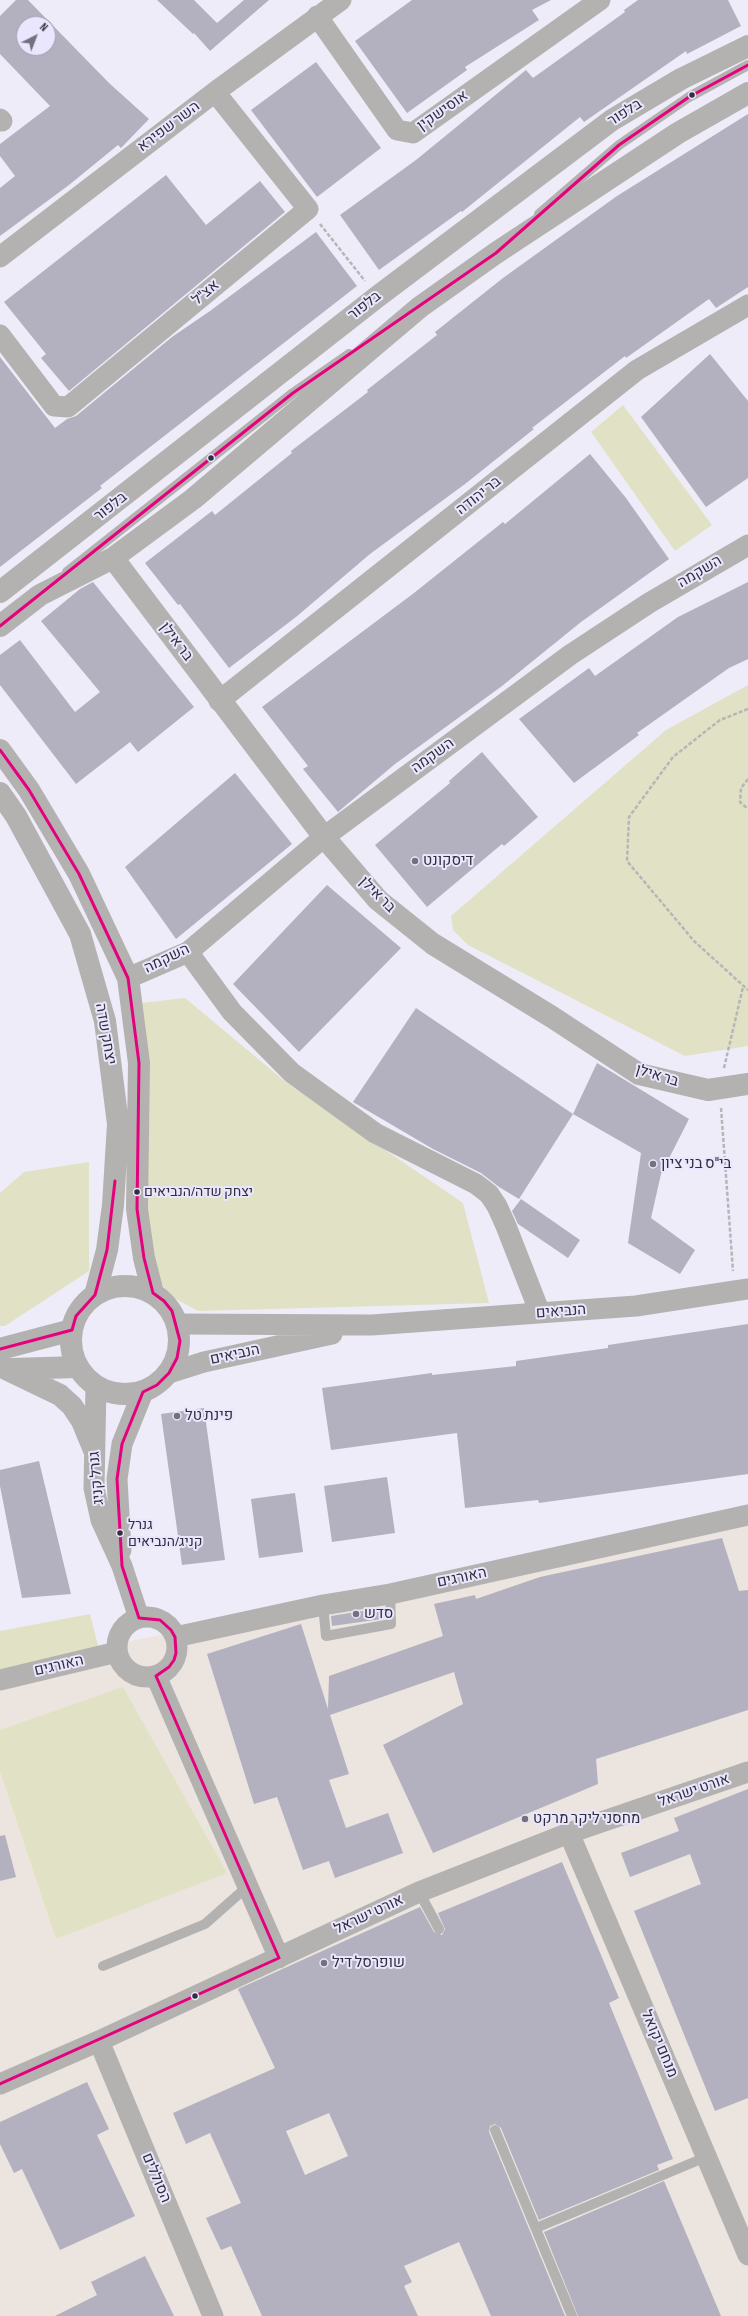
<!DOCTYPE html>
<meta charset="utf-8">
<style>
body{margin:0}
#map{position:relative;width:748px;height:2316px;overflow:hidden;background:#eeecf8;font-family:"Sofia Sans Condensed",sans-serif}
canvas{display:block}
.north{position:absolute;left:16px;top:16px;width:40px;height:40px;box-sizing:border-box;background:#eae6fe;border:1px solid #a09db0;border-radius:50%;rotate:42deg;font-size:11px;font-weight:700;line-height:16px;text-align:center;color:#312f3b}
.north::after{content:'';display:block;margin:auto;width:14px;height:18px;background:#73717d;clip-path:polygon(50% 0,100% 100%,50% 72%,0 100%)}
</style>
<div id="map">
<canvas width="748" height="2316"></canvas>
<div class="north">N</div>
</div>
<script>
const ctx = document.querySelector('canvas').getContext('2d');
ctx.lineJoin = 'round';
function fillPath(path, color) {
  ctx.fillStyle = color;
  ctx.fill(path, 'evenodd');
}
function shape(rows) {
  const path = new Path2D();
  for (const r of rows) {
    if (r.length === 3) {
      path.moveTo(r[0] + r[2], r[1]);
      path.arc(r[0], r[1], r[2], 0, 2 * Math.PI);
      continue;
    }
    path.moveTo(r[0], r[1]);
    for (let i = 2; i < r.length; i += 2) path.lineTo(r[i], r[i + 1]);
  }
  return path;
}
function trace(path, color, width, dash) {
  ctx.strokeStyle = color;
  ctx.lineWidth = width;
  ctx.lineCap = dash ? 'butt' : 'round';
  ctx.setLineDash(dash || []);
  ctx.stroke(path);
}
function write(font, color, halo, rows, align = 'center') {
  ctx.font = font + ' "Sofia Sans Condensed",Heebo,sans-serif';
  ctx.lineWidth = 4;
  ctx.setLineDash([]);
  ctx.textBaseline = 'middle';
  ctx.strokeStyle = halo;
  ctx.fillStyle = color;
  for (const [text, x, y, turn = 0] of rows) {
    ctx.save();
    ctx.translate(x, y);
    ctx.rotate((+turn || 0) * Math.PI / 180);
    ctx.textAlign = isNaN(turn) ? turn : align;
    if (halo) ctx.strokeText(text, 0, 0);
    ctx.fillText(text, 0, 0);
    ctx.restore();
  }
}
fillPath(shape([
 [748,1522,748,2316,0,2316,0,1666]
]), '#ebe4df');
fillPath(shape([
 [623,405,712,525,675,551,591,432],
 [748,685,748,1046,685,1056,468,945,453,930,451,916,666,730],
 [185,998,287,1083,463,1203,489,1303,198,1311,172,1297,160,1282,146,1240,141,1003],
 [89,1162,89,1271,5,1326,0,1326,0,1193,24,1172],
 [90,1614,102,1661,0,1683,0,1631],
 [123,1687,227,1873,56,1939,0,1771,0,1730]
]), '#e1e2c5');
fillPath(shape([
 [16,0,28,0,109,83,149,119,121,148,118,145,69,185,0,236,0,188,15,176,0,156,0,144,50,106,0,54,0,16],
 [24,24,48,24,48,48,24,48],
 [157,0,194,0,217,23,244,0,269,0,210,51,194,33,193,34],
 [412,0,551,0,532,10,539,20,465,67,467,70,407,113,355,41],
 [638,0,728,0,741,26,687,54,686,51,584,122,580,117,462,212,461,211,379,270,340,215,416,160,526,70,533,78,625,12,624,10],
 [316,62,381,148,317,197,251,110],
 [748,114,748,287,716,308,709,299,626,358,625,356,532,428,534,429,465,484,370,554,296,617,229,668,180,604,178,605,145,563,212,511,215,515,292,453,291,451,368,392,367,390,437,335,435,332,503,278,617,196],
 [166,175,206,225,260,181,285,212,69,391,41,358,46,354,4,302],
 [316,232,357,286,100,486,102,488,0,567,0,357,55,428,67,419,76,416,172,337,210,311],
 [710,354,748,401,748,478,706,507,641,417],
 [590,454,626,498,669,559,581,622,502,686,395,764,338,812,303,769,308,766,262,707,414,593,503,522,505,524],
 [93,582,194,707,138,752,130,742,76,784,0,685,0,655,20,640,75,712,100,692,41,621,80,589],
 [748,582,748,659,729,668,637,733,639,735,574,783,519,719,589,668,595,676,678,617],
 [482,752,538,817,504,846,502,844,427,907,375,845,450,783,449,781],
 [235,773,292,844,176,939,125,867],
 [327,885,401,948,299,1052,233,984],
 [416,1008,573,1114,519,1199,499,1187,481,1173,433,1149,353,1102],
 [597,1063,689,1119,661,1174,651,1218,695,1250,680,1274,628,1243,641,1153,573,1114],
 [521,1199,580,1240,568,1258,518,1224,512,1211],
 [748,1324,748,1474,539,1503,538,1500,465,1508,457,1433,331,1450,322,1388,432,1373,432,1375,516,1366,516,1361,608,1348,608,1345],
 [204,1408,225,1560,182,1565,161,1414],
 [39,1461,71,1594,22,1598,0,1486,0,1470],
 [387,1477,395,1533,332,1542,324,1486],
 [295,1493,303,1552,259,1558,251,1499],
 [722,1538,739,1591,748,1590,748,1710,596,1759,598,1784,433,1853,383,1745,463,1704,454,1672,330,1715,349,1774,329,1780,346,1828,388,1813,403,1853,335,1878,329,1861,303,1870,277,1797,254,1804,207,1654,301,1624,328,1709,329,1676,443,1636,434,1604,475,1595,476,1599,540,1577],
 [381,1608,382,1619,332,1626,331,1616],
 [748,1789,748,2098,715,2111,634,1911,701,1884,690,1854,630,1877,621,1853,679,1831,674,1818],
 [5,1835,16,1877,0,1881,0,1836],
 [562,1862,619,1998,609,2003,673,2159,657,2165,659,2170,539,2220,501,2128,495,2124,490,2126,489,2132,565,2316,491,2316,459,2242,404,2266,412,2282,404,2286,418,2316,262,2316,231,2246,221,2250,206,2218,241,2203,210,2133,186,2144,173,2113,275,2068,238,1989,420,1907,434,1932,442,1935,445,1929,438,1913],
 [329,2113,348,2156,305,2175,286,2131],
 [87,2082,109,2129,97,2135,135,2216,60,2250,22,2169,14,2173,0,2144,0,2122],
 [664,2181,721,2316,578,2316,544,2232],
 [145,2256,174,2316,55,2316,97,2295,91,2282]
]), '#b3b0c0');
trace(shape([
 [320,224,365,281],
 [748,709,720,720,673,757,629,817,627,861,694,941,748,990],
 [748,779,741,788,740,802,748,809],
 [724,1068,743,987],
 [721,1108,733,1271]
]), '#b7b5b7', 2.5, [4, 2]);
trace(shape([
 [539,214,619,145,689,97,748,65],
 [67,572,293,393,349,354],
 [323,1605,326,1636,391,1624,390,1594],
 [419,1892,439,1929],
 [103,1966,205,1924,248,1886],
 [495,2130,572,2316],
 [536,2228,706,2157]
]), '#b3b2b1', 10);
trace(shape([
 [317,16,397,130,413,133,600,0],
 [0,119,2,121],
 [0,257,215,92,341,0],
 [0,335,54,406,68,407,308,209,215,92],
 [219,701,637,370,748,305],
 [188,952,232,1012,292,1073,375,1133,476,1184,489,1194,497,1206,506,1226,540,1313],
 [128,978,188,952,324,837,570,655,649,603,748,545],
 [177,1324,372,1325,636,1306,748,1289],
 [169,1373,204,1362,332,1334],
 [96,1386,94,1488,101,1520,122,1566,139,1618],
 [121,1550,117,1479,122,1444,143,1392],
 [147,1647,30],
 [175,1637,323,1605,390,1594,748,1515],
 [156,1676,279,1958],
 [0,1680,117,1652],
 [569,1833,748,2255],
 [99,2041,213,2316],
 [0,2084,99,2041,419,1892,569,1833,748,1772]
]), '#b3b2b1', 21);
trace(shape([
 [113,558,324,837,378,900,433,944,552,1017,639,1074,708,1090,748,1084],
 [0,592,377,297,612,120,681,79,748,46],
 [0,626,40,595,113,558,193,499,420,307,496,253,678,133,748,93],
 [0,750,29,790,79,874,128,978,139,1063,137,1209,144,1258,153,1293],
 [0,793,16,816,80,934,105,1021,118,1124,113,1205,107,1250,95,1295],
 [125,1340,54],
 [0,1349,72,1330],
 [6,1369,60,1395,72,1406,82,1421,94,1450],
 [11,1369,78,1367]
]), '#b3b2b1', 22);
trace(shape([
 [0,626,293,393,496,253,619,145,689,97,748,65],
 [0,750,29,790,79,874,128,978,139,1063,137,1209,144,1258,153,1293,164,1301,172,1311,180,1341,177,1358,169,1373,157,1385,143,1392,122,1444,117,1479,122,1566,139,1618,160,1620,171,1630,175,1637,176,1653,174,1660,169,1667,156,1676,279,1958,0,2084],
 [0,1349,72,1330,76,1316,95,1295,107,1250,115,1181]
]), '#e5007d', 3);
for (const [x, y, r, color] of [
 [692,95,3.5,"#312f3b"],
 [211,458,3.5,"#312f3b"],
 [415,861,4,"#73717d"],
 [653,1164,4,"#73717d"],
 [137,1192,3.5,"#312f3b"],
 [177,1416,4,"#73717d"],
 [120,1533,3.5,"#312f3b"],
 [356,1614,4,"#73717d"],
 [525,1819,4,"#73717d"],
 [324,1963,4,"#73717d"],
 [195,1996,3.5,"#312f3b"]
]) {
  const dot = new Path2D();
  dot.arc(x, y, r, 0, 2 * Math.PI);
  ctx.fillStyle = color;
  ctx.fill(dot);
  trace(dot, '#eae6fe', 1.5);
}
write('14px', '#312f3b', '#eae6fe', [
 ["יצחק שדה/הנביאים",144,1192],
 ["גנרל",128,1525],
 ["קניג/הנביאים",128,1542]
], 'left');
write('15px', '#312f3b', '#eae6fe', [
 ["אוסישקין",443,111,-35],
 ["בלפור",625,113,-32],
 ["השר שפירא",169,127,-37],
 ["אצ\"ל",206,293,-40],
 ["בלפור",365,306,-38],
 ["בר יהודה",479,496,-38],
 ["בלפור",111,507,-38],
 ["השקמה",700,572,-31],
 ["בר אילן",176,642,53],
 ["השקמה",433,756,-36],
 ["בר אילן",377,895,45],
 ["השקמה",167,959,-26],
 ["יצחק שדה",105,1034,80],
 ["בר אילן",657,1076,17],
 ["הנביאים",561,1312,-4],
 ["הנביאים",235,1355,-12],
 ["גנרל קניג",97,1478,-95],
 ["האורגים",462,1578,-12],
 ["האורגים",59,1666,-13],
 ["אורט ישראל",694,1791,-19],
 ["אורט ישראל",369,1915,-25],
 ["מנחם יקואל",659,2044,67],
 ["הסוללים",156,2178,67]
]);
write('15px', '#312f3b', '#eae6fe', [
 ["דיסקונט",423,861],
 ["בי\"ס בני ציון",661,1164],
 ["פינת טל",185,1416],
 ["סדש",364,1614],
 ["מחסני ליקר מרקט",533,1819],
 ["שופרסל דיל",332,1963]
], 'left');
</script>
